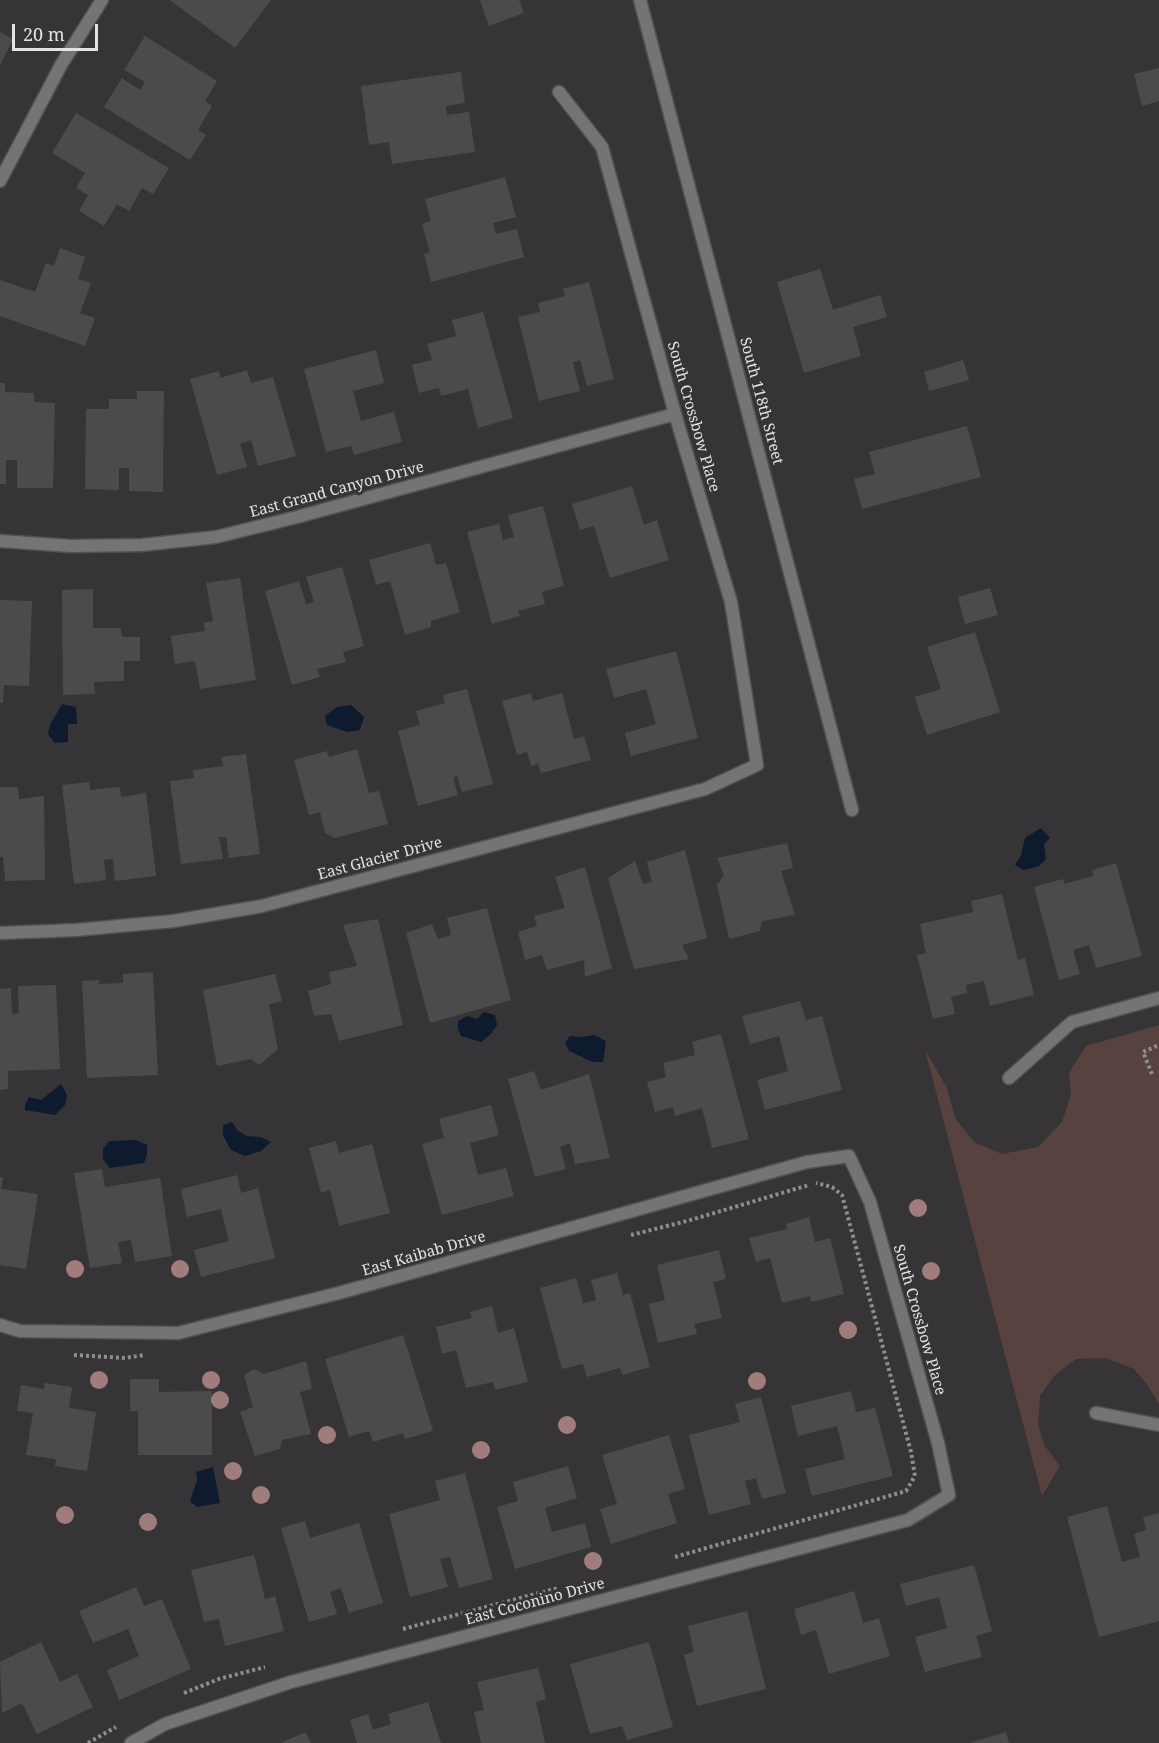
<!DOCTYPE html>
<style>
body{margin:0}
#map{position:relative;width:1159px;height:1743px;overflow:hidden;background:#373437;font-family:"Noto Serif",serif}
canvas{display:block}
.scale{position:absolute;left:12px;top:24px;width:86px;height:27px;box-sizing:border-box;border:3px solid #e3e2e4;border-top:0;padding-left:8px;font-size:18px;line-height:21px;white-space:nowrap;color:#e3e2e4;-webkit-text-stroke:4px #373437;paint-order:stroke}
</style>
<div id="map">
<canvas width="1159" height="1743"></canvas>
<div class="scale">20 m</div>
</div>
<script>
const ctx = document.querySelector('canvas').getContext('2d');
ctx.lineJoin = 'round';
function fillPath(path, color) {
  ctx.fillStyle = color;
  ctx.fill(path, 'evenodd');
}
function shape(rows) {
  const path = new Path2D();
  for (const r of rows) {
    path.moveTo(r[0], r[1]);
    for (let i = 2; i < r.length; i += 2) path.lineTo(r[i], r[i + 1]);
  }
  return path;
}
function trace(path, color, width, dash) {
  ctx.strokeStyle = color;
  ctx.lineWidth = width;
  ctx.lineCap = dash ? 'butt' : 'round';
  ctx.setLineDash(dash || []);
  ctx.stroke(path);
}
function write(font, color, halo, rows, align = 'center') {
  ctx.font = font + ' "Noto Serif",serif';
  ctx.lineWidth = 6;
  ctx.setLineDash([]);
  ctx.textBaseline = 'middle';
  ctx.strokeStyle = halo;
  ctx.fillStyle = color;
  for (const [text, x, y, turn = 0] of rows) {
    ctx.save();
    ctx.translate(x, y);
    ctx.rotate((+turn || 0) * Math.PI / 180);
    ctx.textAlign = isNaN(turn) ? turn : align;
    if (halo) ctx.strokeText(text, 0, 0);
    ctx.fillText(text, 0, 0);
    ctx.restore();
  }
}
fillPath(shape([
 [1159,1025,1159,1404,1149,1387,1134,1369,1106,1358,1076,1359,1055,1375,1040,1396,1038,1424,1044,1445,1060,1466,1042,1496,925,1050,947,1088,955,1118,974,1142,1002,1154,1038,1147,1062,1122,1071,1095,1069,1073,1086,1046]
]), '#574240');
fillPath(shape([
 [62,704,76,707,77,724,68,724,68,742,55,743,48,734,50,725],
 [351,705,364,717,360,730,347,732,327,725,325,716,337,707],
 [1041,828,1050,838,1044,844,1046,859,1039,866,1024,870,1015,865,1021,855,1025,838],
 [484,1012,495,1015,497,1025,491,1034,481,1042,461,1036,458,1029,458,1021,467,1016,477,1019],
 [594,1035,606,1041,603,1062,593,1062,569,1051,565,1043,570,1036,581,1037],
 [61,1084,67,1095,65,1105,55,1115,25,1110,25,1105,29,1097,41,1100],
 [232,1122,237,1130,247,1136,260,1137,271,1142,261,1151,245,1156,231,1150,223,1135,223,1125],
 [136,1140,147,1145,147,1155,144,1163,110,1168,103,1159,103,1149,109,1141],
 [213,1467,220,1503,197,1507,190,1501,197,1480,196,1472]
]), '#0e1a2d');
fillPath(shape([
 [170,0,271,0,235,48],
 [480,0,519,0,524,13,489,26],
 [0,32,13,39,0,65],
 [145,36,217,81,205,101,212,106,198,130,206,135,190,160,104,107,122,78,140,90,145,82,124,70],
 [1159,68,1159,101,1142,106,1134,74],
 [461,72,465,103,446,106,447,115,469,112,475,152,392,164,389,142,369,145,361,86],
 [76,113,169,168,153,194,142,188,129,211,117,204,104,226,79,211,88,195,76,188,85,173,52,153],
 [505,177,516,217,493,223,496,234,517,229,524,257,431,282,424,254,430,252,422,224,431,221,425,199],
 [60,248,85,257,78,279,91,283,80,313,95,318,85,346,0,316,0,280,35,292,46,263,54,266],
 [820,269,833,310,880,295,887,317,853,327,861,356,804,373,777,282],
 [589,282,614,379,587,386,580,360,573,362,580,391,539,401,518,317,540,312,538,303,565,296,563,289],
 [483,312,513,418,478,428,468,389,441,396,439,388,419,393,412,365,432,360,427,344,456,336,452,320],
 [376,350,384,383,353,391,361,421,394,412,402,442,354,455,351,446,326,452,304,369],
 [963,360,969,380,929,391,924,372],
 [247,370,251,383,273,377,296,456,258,466,251,440,240,444,247,467,217,475,190,379,219,371,220,378],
 [0,383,5,383,5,392,34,393,34,402,55,403,53,488,17,488,17,460,6,460,6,484,0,484],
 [137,391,164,391,163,492,129,491,129,468,119,468,119,490,85,489,86,409,109,409,109,399,137,399],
 [967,426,981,477,862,509,854,479,875,474,869,452],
 [632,486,644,525,657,520,669,560,610,578,594,526,580,530,572,504],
 [543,506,564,586,542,592,545,604,518,611,520,616,492,624,467,532,499,524,503,540,514,537,508,515],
 [430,543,436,565,446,563,460,612,431,621,431,627,405,635,390,581,376,585,369,560],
 [342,567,364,646,343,652,346,662,317,669,320,677,292,685,265,591,299,581,306,604,314,602,306,577],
 [240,578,256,680,200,689,195,661,175,664,171,636,205,631,204,623,213,621,206,583],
 [990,588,998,615,965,624,958,597],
 [93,589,93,628,121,628,122,637,140,637,140,661,124,661,124,681,94,682,95,694,63,695,62,590],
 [0,600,32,601,29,686,4,685,3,703,0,703],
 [975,632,1000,712,927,735,915,697,941,689,927,647],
 [676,651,698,738,631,756,625,733,656,724,646,689,614,698,606,669],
 [467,689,493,784,462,792,457,776,453,777,458,795,418,806,398,731,420,725,416,711,445,703,443,695],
 [531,693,533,701,562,693,574,739,584,736,591,760,541,773,538,764,531,766,527,752,517,755,502,701],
 [357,749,369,793,379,791,388,824,335,838,325,833,320,812,309,815,294,760,327,751,329,757],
 [246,754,260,854,229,858,226,837,219,837,223,859,181,864,170,781,194,778,193,770,223,766,221,757],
 [89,782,90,790,120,787,121,797,146,793,156,876,115,881,113,859,104,860,106,880,74,884,62,785],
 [0,787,18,787,19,799,44,796,45,880,5,881,3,857,0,857],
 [787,843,793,868,781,871,795,915,762,921,760,931,729,939,717,885,724,875,717,858],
 [685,850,707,938,682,945,689,959,634,969,608,878,635,861,643,884,652,882,647,862],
 [1116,863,1142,956,1096,968,1089,945,1073,950,1080,974,1059,980,1034,887,1063,879,1065,884,1093,876,1092,870],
 [585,867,612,968,585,977,584,960,547,970,542,955,525,960,518,932,537,926,534,916,565,908,555,877],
 [1002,894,1018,960,1025,958,1034,995,990,1006,984,981,966,985,967,993,951,997,955,1014,933,1019,917,955,926,953,920,924,973,912,971,901],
 [487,908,511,1000,430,1023,406,933,432,924,438,939,451,935,447,918],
 [378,919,403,1025,339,1041,331,1014,314,1016,308,991,331,984,329,972,357,966,343,925],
 [153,972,158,1075,87,1078,82,981,99,980,99,984,123,983,123,974],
 [275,974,282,1001,269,1004,278,1049,259,1065,251,1059,217,1066,203,990],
 [56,985,60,1069,8,1071,8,1089,0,1090,0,989,11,988,12,1014,19,1013,18,986],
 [800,1001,806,1020,822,1016,842,1090,765,1110,757,1080,788,1071,779,1036,750,1044,742,1016],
 [721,1034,749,1139,712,1148,702,1108,675,1116,673,1107,655,1112,647,1082,666,1077,663,1063,695,1055,692,1042],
 [534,1071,541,1090,589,1074,610,1158,575,1164,570,1143,560,1147,566,1169,535,1177,508,1079],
 [491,1105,499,1135,470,1143,478,1175,506,1168,514,1196,442,1215,422,1144,444,1138,439,1119],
 [336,1141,339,1153,372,1144,390,1213,339,1226,330,1190,321,1193,309,1148],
 [102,1169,105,1187,160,1178,172,1256,135,1262,131,1240,118,1242,122,1263,90,1268,74,1173],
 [237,1175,241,1193,258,1188,275,1258,201,1277,194,1250,229,1241,221,1209,187,1217,181,1189],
 [0,1177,3,1177,1,1189,38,1194,26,1269,0,1265],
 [809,1217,815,1242,830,1238,844,1294,811,1302,810,1296,782,1303,770,1258,756,1262,749,1238,787,1229,786,1224],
 [719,1250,726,1279,713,1282,722,1318,694,1324,697,1334,658,1343,649,1304,665,1300,657,1265],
 [617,1273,623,1295,630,1293,650,1367,622,1375,620,1368,587,1377,583,1364,562,1369,540,1288,576,1278,583,1303,596,1300,591,1280],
 [492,1306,498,1333,514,1328,528,1382,495,1390,493,1382,466,1388,456,1350,442,1354,436,1327,472,1318,470,1312],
 [403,1335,433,1431,405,1439,403,1433,373,1442,369,1431,349,1437,325,1359],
 [306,1361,312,1389,300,1392,311,1434,282,1440,280,1449,255,1456,240,1412,253,1407,244,1375,254,1369,264,1374],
 [130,1379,159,1379,159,1392,212,1391,212,1455,138,1455,138,1411,130,1411],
 [45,1383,72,1387,69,1408,96,1412,87,1471,55,1466,56,1459,26,1455,33,1413,17,1411,21,1385,44,1389],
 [851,1391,856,1412,875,1408,893,1476,812,1496,805,1469,845,1459,837,1426,798,1436,791,1406],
 [761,1397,786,1493,762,1499,756,1478,745,1481,751,1504,709,1515,689,1435,740,1422,735,1404],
 [669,1435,685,1489,668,1494,677,1523,611,1544,600,1509,617,1504,602,1455],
 [568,1466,577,1498,545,1508,552,1532,585,1523,591,1547,515,1569,497,1507,518,1501,513,1482],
 [465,1473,493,1579,459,1588,450,1557,440,1559,448,1587,410,1597,389,1514,440,1500,435,1481],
 [1107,1506,1122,1562,1140,1557,1134,1534,1146,1530,1143,1517,1159,1513,1159,1621,1099,1637,1067,1517],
 [305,1521,310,1538,359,1523,383,1603,349,1613,341,1588,330,1592,337,1614,309,1622,281,1528],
 [254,1555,265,1599,275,1596,284,1631,225,1646,219,1619,204,1622,191,1570],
 [974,1565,992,1631,976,1636,982,1657,925,1672,915,1637,947,1628,939,1597,906,1606,900,1584],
 [136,1587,144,1606,162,1599,191,1669,119,1700,107,1670,139,1656,128,1629,93,1643,79,1611],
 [854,1591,863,1623,879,1618,890,1656,829,1674,816,1630,801,1635,794,1609],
 [747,1611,766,1689,697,1706,684,1655,694,1652,688,1626],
 [41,1642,60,1682,77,1674,93,1707,37,1734,22,1703,2,1713,0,1662],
 [649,1642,673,1727,627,1740,622,1726,590,1734,570,1664],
 [538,1668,546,1699,536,1702,545,1743,481,1743,474,1712,484,1710,477,1682],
 [428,1702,441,1743,357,1743,350,1720,368,1714,373,1730,391,1724,388,1714],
 [306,1732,311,1743,280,1743],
 [1006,1732,1009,1743,972,1743,972,1742]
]), '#4b4b4e');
const minor = shape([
 [640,0,852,810],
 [0,181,61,65,102,0],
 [0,541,71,546,142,545,216,537,297,517,675,414],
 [0,933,76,930,174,921,262,906,705,789,757,765,731,602,675,414,602,147,559,92],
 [1009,1078,1072,1022,1159,998],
 [0,1325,20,1331,178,1333,339,1293,807,1162,849,1156,870,1202,938,1443,949,1495,908,1520,291,1682,165,1724,131,1743],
 [1096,1413,1159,1425]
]);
trace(minor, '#535053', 15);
trace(shape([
 [1152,1074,1143,1052,1159,1045],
 [631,1235,687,1221,809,1185],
 [74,1355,125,1358,144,1355],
 [675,1557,906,1491,915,1476,911,1452,842,1195,832,1187,816,1183],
 [403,1629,558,1588],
 [184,1693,219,1679,265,1667],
 [88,1743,116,1727]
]), '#8f8d90', 4, [3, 3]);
trace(minor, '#757374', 12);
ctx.fillStyle = '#a07d7c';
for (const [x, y] of [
 [918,1208],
 [75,1269],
 [180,1269],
 [931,1271],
 [848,1330],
 [99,1380],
 [211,1380],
 [757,1381],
 [220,1400],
 [567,1425],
 [327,1435],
 [481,1450],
 [233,1471],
 [261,1495],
 [65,1515],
 [148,1522],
 [593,1561]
]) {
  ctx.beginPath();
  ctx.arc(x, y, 9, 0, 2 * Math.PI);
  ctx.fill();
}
write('15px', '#e3e2e4', '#373437', [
 ["South 118th Street",761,401,75],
 ["South Crossbow Place",693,417,74],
 ["East Grand Canyon Drive",337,490,-15],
 ["East Glacier Drive",380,859,-15],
 ["East Kaibab Drive",424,1254,-16],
 ["South Crossbow Place",919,1320,74],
 ["East Coconino Drive",535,1602,-15]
]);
</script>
